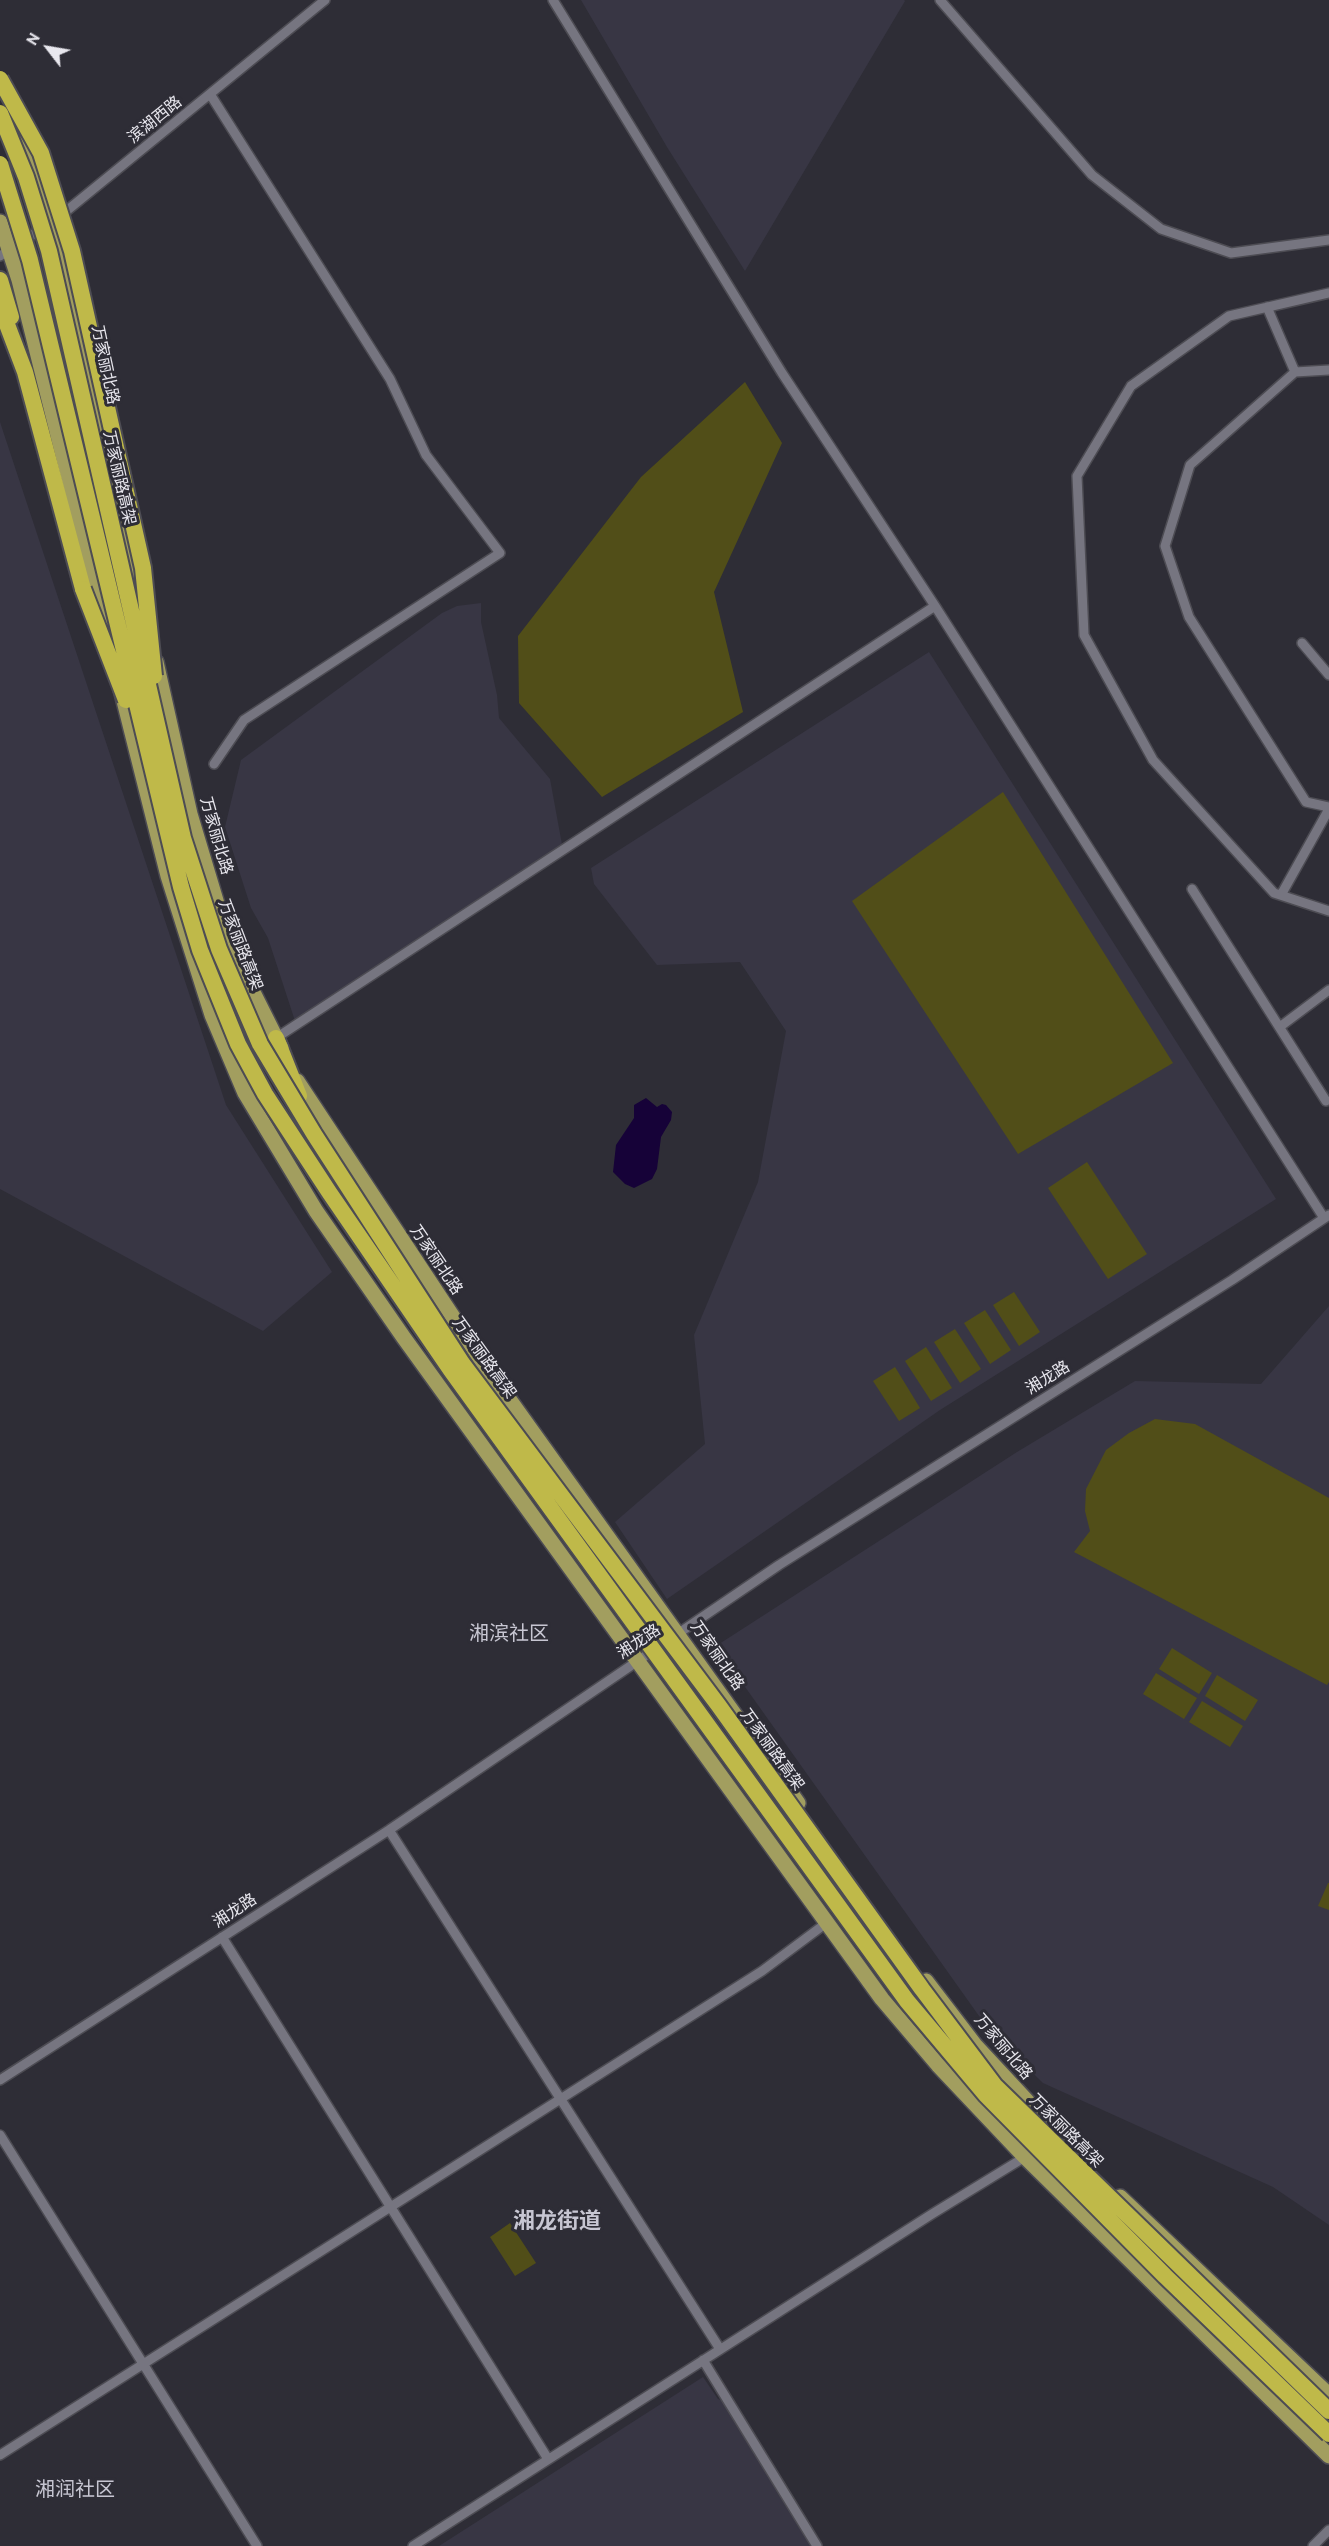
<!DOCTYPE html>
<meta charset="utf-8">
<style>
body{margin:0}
#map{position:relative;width:1329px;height:2546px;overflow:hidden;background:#2e2d36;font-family:"PT Sans",sans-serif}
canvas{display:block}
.north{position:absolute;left:18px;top:18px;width:60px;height:60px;-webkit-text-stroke:4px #2e2d36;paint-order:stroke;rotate:301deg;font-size:16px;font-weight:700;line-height:24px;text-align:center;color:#e8e7ee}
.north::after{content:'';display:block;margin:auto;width:21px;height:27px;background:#e8e7ee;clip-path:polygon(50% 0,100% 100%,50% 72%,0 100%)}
</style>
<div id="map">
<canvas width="1329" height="2546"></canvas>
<div class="north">N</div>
</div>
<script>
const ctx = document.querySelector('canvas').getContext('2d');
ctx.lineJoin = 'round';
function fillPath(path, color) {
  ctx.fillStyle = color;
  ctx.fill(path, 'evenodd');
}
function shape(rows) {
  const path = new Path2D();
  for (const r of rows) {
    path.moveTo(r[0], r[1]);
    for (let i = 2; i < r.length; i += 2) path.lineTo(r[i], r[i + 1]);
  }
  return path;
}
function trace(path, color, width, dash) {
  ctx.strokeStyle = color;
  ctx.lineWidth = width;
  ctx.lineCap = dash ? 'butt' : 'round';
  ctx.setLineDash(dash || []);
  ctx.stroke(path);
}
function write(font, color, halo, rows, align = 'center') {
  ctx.font = font + ' "PT Sans","Noto Sans SC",sans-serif';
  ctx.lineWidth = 6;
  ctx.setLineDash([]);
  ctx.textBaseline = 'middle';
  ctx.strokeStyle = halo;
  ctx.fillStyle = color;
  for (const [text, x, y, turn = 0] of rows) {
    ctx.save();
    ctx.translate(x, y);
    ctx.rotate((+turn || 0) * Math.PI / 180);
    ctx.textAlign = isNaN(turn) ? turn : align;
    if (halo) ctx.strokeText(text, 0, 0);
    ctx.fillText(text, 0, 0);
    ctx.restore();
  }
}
fillPath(shape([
 [581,0,904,0,905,1,745,271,667,147],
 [0,422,226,1105,332,1272,263,1331,0,1189],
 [481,603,481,622,497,695,499,718,550,779,563,850,295,1021,268,938,251,908,225,827,241,760,442,613,457,606],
 [929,652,1276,1199,940,1410,667,1599,615,1522,705,1444,694,1335,758,1182,786,1031,740,962,657,965,594,884,591,868],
 [1329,1306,1329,2225,1273,2187,1043,2083,989,2030,716,1646,1017,1452,1135,1381,1261,1384],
 [703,2377,718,2399,732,2404,818,2546,439,2546]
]), '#383644');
fillPath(shape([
 [745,382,782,443,714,592,743,712,602,797,519,703,518,636,641,477],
 [1003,792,1173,1063,1018,1154,852,901],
 [1087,1162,1147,1254,1108,1279,1048,1188],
 [1014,1292,1040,1332,1019,1346,993,1305],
 [985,1310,1011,1350,990,1364,964,1323],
 [955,1329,981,1369,960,1383,934,1342],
 [926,1347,952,1388,931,1401,905,1361],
 [895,1367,920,1408,899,1421,873,1381],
 [1155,1419,1195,1424,1329,1498,1329,1682,1327,1685,1074,1552,1090,1531,1085,1511,1086,1489,1106,1450,1129,1433],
 [1172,1648,1212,1673,1199,1694,1159,1669],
 [1156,1673,1197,1698,1184,1719,1143,1694],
 [1217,1675,1258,1700,1245,1721,1205,1696],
 [1202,1701,1243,1726,1230,1747,1189,1722],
 [1328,1883,1329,1883,1329,1910,1318,1906],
 [510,2223,536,2263,515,2276,490,2237]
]), '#514e18');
fillPath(shape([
 [646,1098,657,1107,662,1104,666,1105,672,1112,671,1120,661,1137,657,1169,652,1179,634,1188,625,1184,613,1172,616,1145,634,1118,634,1105]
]), '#160238');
const street = shape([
 [553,0,782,373,935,606,1324,1218],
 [940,0,1092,175,1161,229,1231,253,1329,240],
 [210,94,390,379,426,455,500,553,244,720,214,764],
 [59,217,325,0],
 [0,256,43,228],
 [1329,293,1229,316,1131,386,1077,476,1084,635,1153,760,1274,893,1329,911],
 [1267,307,1295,372,1329,370],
 [1295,372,1190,465,1165,546,1189,617,1306,802,1329,807],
 [1302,643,1329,675],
 [1192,889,1326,1101],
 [1281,895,1329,809],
 [1281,1026,1329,990],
 [276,1038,935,606],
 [389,1830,720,2349],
 [222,1937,548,2459],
 [0,2080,389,1830,779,1565,1232,1280,1329,1215],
 [0,2135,257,2546],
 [703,2360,817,2546],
 [0,2455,762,1971,825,1924],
 [413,2546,932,2214,1025,2157],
 [1313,2546,1329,2530]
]);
const primary = shape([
 [16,120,56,220,99,420,140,592],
 [0,222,19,280,110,642],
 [156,662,190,814,229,944,281,1048],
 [121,689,168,876,212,1015,245,1093,316,1211,404,1338,882,1999,938,2065,1025,2157,1329,2456],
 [297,1081,484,1364,798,1803],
 [926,1981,975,2045,1081,2159],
 [1120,2197,1329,2395]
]);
const highway = shape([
 [0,280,11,317],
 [0,306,25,372,83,589],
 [276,1038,299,1096]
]);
trace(street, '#4d4c53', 12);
trace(primary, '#4d4c53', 18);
trace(highway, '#4d4c53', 20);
trace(street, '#767580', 9);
trace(primary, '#a29e5f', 15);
trace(highway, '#bfb949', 16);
const highwayBridge = shape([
 [0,79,41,153,72,251,143,568,154,676],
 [0,113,26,177,49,251,183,838,219,949,260,1044,314,1134,462,1363,719,1706,922,1989,995,2086,1329,2411],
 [0,164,30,260,181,887,200,950,238,1044,265,1094,329,1192,450,1369,907,2001,986,2095,1165,2276,1329,2434],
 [83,589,126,700]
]);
trace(highwayBridge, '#4d4c53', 20, []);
trace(highwayBridge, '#bfb949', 16);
write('16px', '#e8e7ee', '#2e2d36', [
 ["滨湖西路",155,120,-39],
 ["万家丽北路",105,365,78],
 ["万家丽路高架",119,478,77],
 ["万家丽北路",216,836,74],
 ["万家丽路高架",240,945,69],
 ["万家丽北路",436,1260,56],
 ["万家丽路高架",484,1358,54],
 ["湘龙路",1048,1378,-32],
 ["湘龙路",639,1642,-34],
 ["万家丽北路",717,1656,55],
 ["万家丽路高架",772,1750,54],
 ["湘龙路",235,1911,-33],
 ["万家丽北路",1003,2047,50],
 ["万家丽路高架",1066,2131,45]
]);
write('20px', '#c7c6d2', '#2e2d36', [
 ["湘滨社区",509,1634],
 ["湘润社区",75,2490]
]);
write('bold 22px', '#c7c6d2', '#2e2d36', [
 ["湘龙街道",557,2222]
]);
</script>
